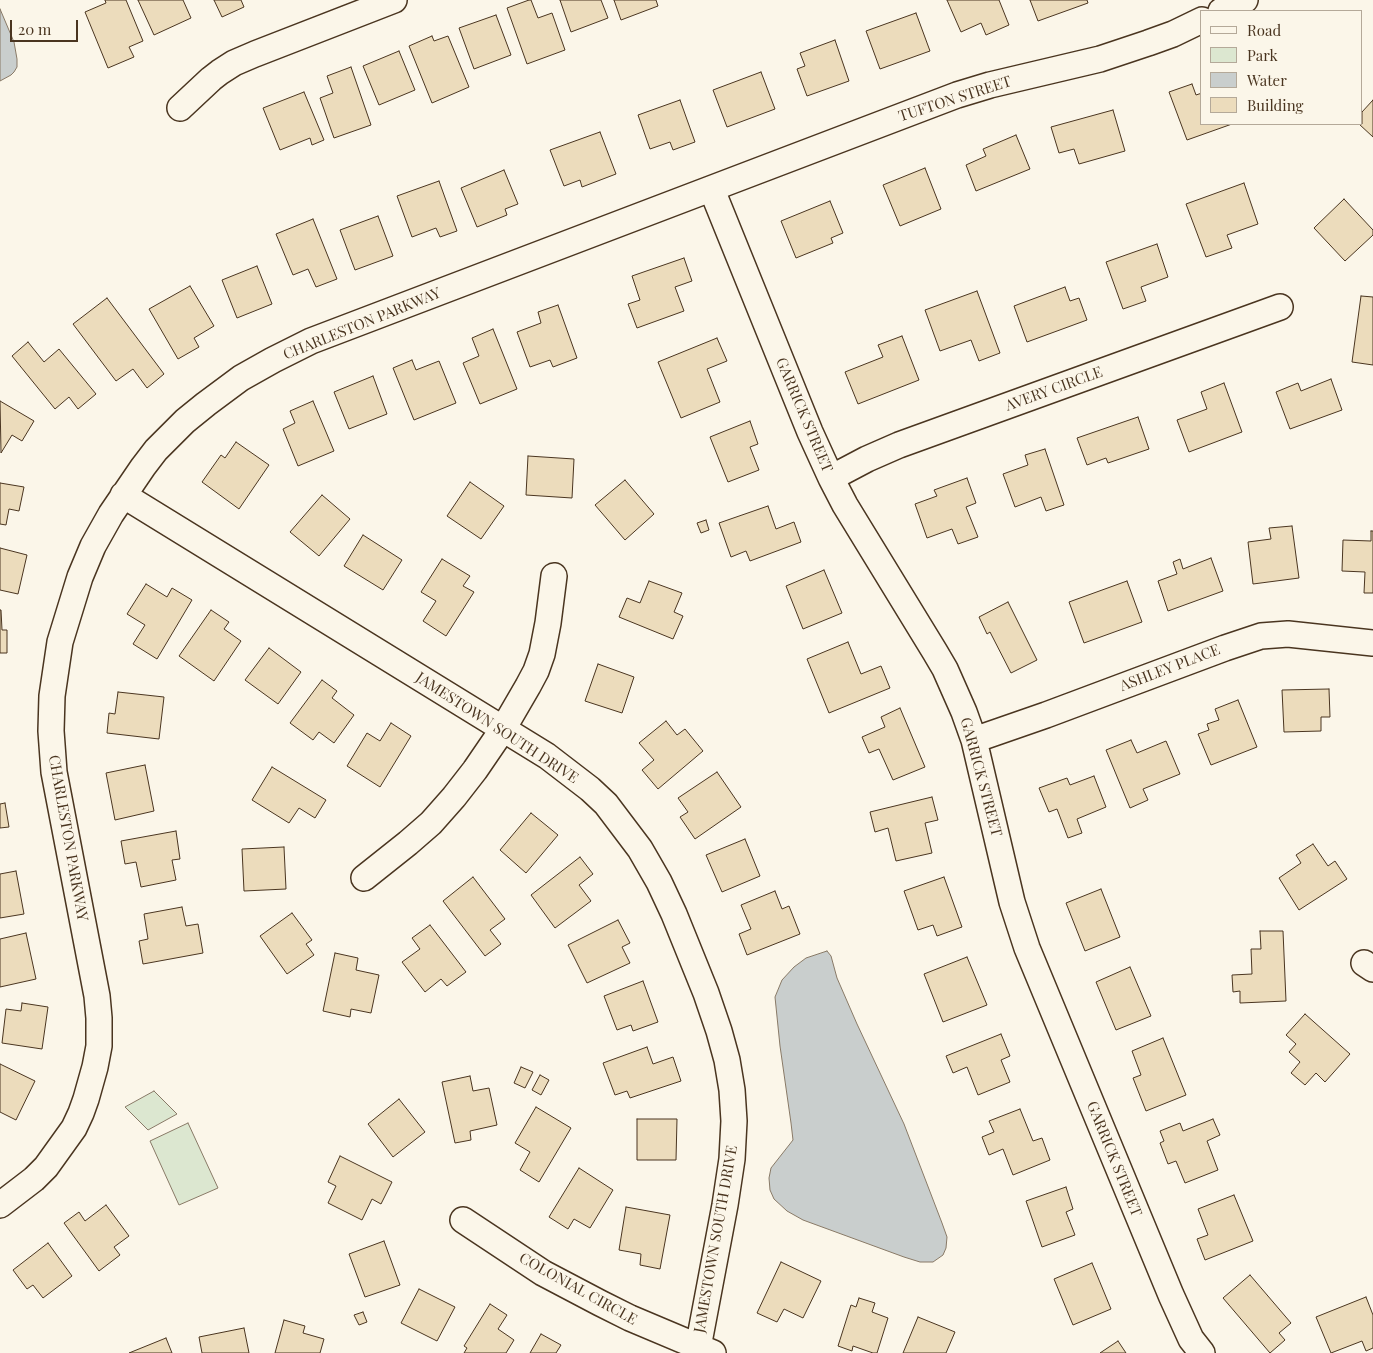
<!DOCTYPE html>
<style>
body{margin:0}
#map{position:relative;width:1373px;height:1353px;overflow:hidden;background:#fbf6e9;font-family:"Playfair Display",serif}
canvas{display:block}
.legend{position:absolute;left:1200px;top:10px;width:162px;height:115px;box-sizing:border-box;background:#fbf6e9;border:1px solid #b4a999;margin:0;padding:6px 9px;list-style:none;font-size:15px;color:#4a3520}
.legend li{display:flex;align-items:center;gap:10px;height:25px}
.legend b{width:25px;border:1px solid #b4a999}
.scale{position:absolute;left:10px;top:20px;width:68px;height:22px;box-sizing:border-box;border:2px solid #4a3520;border-top:0;padding-left:6px;font-size:15px;line-height:18px;white-space:nowrap;color:#4a3520;-webkit-text-stroke:4px #fbf6e9;paint-order:stroke}
</style>
<div id="map">
<canvas width="1373" height="1353"></canvas>
<ul class="legend">
<li><b style="height:6px;background:#fbf6e9"></b>Road</li>
<li><b style="height:14px;background:#dce7d0"></b>Park</li>
<li><b style="height:14px;background:#c9cecd"></b>Water</li>
<li><b style="height:14px;background:#ecdcbc"></b>Building</li>
</ul>
<div class="scale">20 m</div>
</div>
<script>
const ctx = document.querySelector('canvas').getContext('2d');
ctx.lineJoin = 'round';
function fillPath(path, color) {
  ctx.fillStyle = color;
  ctx.fill(path, 'evenodd');
}
function shape(rows) {
  const path = new Path2D();
  for (const r of rows) {
    path.moveTo(r[0], r[1]);
    for (let i = 2; i < r.length; i += 2) path.lineTo(r[i], r[i + 1]);
  }
  return path;
}
function trace(path, color, width, dash) {
  ctx.strokeStyle = color;
  ctx.lineWidth = width;
  ctx.lineCap = dash ? 'butt' : 'round';
  ctx.setLineDash(dash || []);
  ctx.stroke(path);
}
function write(font, color, halo, rows, align = 'center') {
  ctx.font = font + ' "Playfair Display",serif';
  ctx.lineWidth = 4;
  ctx.setLineDash([]);
  ctx.textBaseline = 'middle';
  ctx.strokeStyle = halo;
  ctx.fillStyle = color;
  for (const [text, x, y, turn = 0] of rows) {
    ctx.save();
    ctx.translate(x, y);
    ctx.rotate((+turn || 0) * Math.PI / 180);
    ctx.textAlign = isNaN(turn) ? turn : align;
    if (halo) ctx.strokeText(text, 0, 0);
    ctx.fillText(text, 0, 0);
    ctx.restore();
  }
}
const green = shape([
 [154,1091,177,1114,148,1130,125,1107,154,1091],
 [188,1123,218,1188,179,1205,150,1141,188,1123]
]);
fillPath(green, '#dce7d0');
trace(green, '#887966', 1);
const water = shape([
 [0,9,14,42,17,59,17,67,14,72,11,75,0,81,0,9],
 [827,951,831,956,837,978,857,1024,904,1124,942,1223,947,1237,946,1248,943,1255,933,1262,920,1262,904,1257,803,1220,787,1211,774,1199,770,1190,769,1178,771,1168,793,1140,791,1123,780,1046,775,997,782,980,794,967,806,958,827,951]
]);
fillPath(water, '#c9cecd');
trace(water, '#887966', 1);
const building = shape([
 [105,0,126,0,143,41,129,47,134,57,108,68,85,12,106,3,105,0],
 [138,0,183,0,191,18,154,35,138,0],
 [214,0,241,0,244,7,222,17,214,0],
 [529,0,531,0,538,18,552,13,565,50,527,64,507,8,529,0],
 [560,0,601,0,608,18,571,32,560,0],
 [614,0,656,0,658,6,621,20,614,0],
 [947,0,999,0,1009,25,986,35,981,23,961,32,947,0],
 [1030,0,1087,0,1088,3,1038,21,1030,0],
 [916,13,930,51,880,69,866,31,916,13],
 [496,15,511,55,474,69,459,28,496,15],
 [432,36,434,41,448,36,469,87,432,103,409,46,432,36],
 [835,40,849,81,807,96,797,69,805,66,800,53,835,40],
 [399,51,415,90,379,105,363,66,399,51],
 [351,67,371,125,334,138,320,98,333,93,327,76,351,67],
 [761,72,775,109,727,127,713,90,761,72],
 [1192,84,1196,95,1202,93,1202,124,1232,124,1187,140,1169,92,1192,84],
 [304,92,324,140,312,145,310,138,280,150,263,108,304,92],
 [680,100,695,142,673,150,670,142,650,149,638,115,680,100],
 [1373,100,1373,137,1359,124,1362,124,1362,112,1373,100],
 [1113,110,1125,151,1079,164,1074,149,1059,153,1051,127,1113,110],
 [600,132,616,174,582,187,580,180,564,186,550,150,600,132],
 [1016,135,1030,169,976,191,966,165,986,156,983,149,1016,135],
 [925,168,941,209,900,226,883,185,925,168],
 [504,170,518,204,505,209,507,215,477,227,461,188,504,170],
 [439,181,457,231,440,237,436,228,412,237,397,196,439,181],
 [1244,183,1258,224,1227,235,1232,248,1206,257,1186,204,1244,183],
 [1344,199,1373,230,1373,235,1345,261,1314,228,1344,199],
 [830,201,843,233,831,238,833,243,796,258,781,221,830,201],
 [378,216,393,256,355,270,340,230,378,216],
 [313,219,337,279,316,287,308,269,293,275,276,234,313,219],
 [1157,244,1168,277,1141,287,1146,301,1123,309,1106,262,1157,244],
 [684,258,692,281,675,287,684,311,637,328,628,304,640,300,632,276,684,258],
 [257,266,272,304,237,318,222,280,257,266],
 [190,286,214,326,194,338,199,347,178,359,149,309,190,286],
 [1065,287,1070,301,1079,298,1087,320,1027,342,1014,306,1065,287],
 [977,291,1000,353,979,361,971,340,940,351,925,310,977,291],
 [1361,296,1373,297,1373,365,1352,362,1361,296],
 [107,298,164,374,147,388,133,369,116,381,73,324,107,298],
 [558,305,577,358,553,367,550,360,530,367,517,332,541,323,538,312,558,305],
 [493,329,517,389,480,404,463,363,479,356,472,338,493,329],
 [902,336,919,380,858,404,845,372,883,357,878,345,902,336],
 [717,338,727,361,707,369,720,402,681,418,658,362,717,338],
 [28,342,44,362,59,349,96,394,78,409,69,397,55,409,12,356,28,342],
 [412,360,416,370,439,361,456,403,414,420,393,368,412,360],
 [373,376,387,414,349,429,334,392,373,376],
 [1331,379,1342,410,1290,429,1276,392,1298,383,1301,391,1331,379],
 [1224,383,1242,432,1189,452,1177,420,1207,409,1201,392,1224,383],
 [0,401,34,421,22,441,12,435,1,453,0,401],
 [313,401,334,451,298,466,283,429,295,423,290,411,313,401],
 [1138,417,1149,449,1108,463,1106,458,1087,465,1077,438,1138,417],
 [750,421,758,444,750,447,759,470,728,482,710,437,750,421],
 [236,442,269,465,239,509,202,482,221,455,225,458,236,442],
 [1045,449,1064,505,1046,511,1041,497,1015,507,1003,474,1028,465,1025,455,1045,449],
 [528,456,574,459,572,498,526,495,528,456],
 [967,478,976,503,966,507,978,537,958,544,952,529,927,538,915,504,937,496,934,490,967,478],
 [625,480,654,514,625,540,595,505,625,480],
 [470,482,504,506,481,539,447,516,470,482],
 [0,483,24,487,19,511,9,509,6,525,0,524,0,483],
 [322,495,350,519,319,556,290,532,322,495],
 [768,506,776,529,794,522,801,542,750,561,746,551,731,557,719,523,768,506],
 [706,520,709,530,701,533,697,523,706,520],
 [1292,526,1299,578,1253,584,1248,542,1271,539,1269,528,1292,526],
 [1371,531,1373,531,1373,593,1364,593,1365,572,1342,571,1343,540,1371,541,1371,531],
 [363,535,402,560,383,590,344,566,363,535],
 [0,548,27,555,18,594,0,590,0,548],
 [1211,558,1223,591,1168,611,1158,581,1177,574,1173,562,1180,559,1183,569,1211,558],
 [442,559,470,576,463,586,474,592,446,636,423,621,436,601,421,592,442,559],
 [824,570,842,613,803,629,786,586,824,570],
 [649,581,682,593,674,612,683,616,673,639,619,617,627,598,640,603,649,581],
 [1127,581,1142,622,1084,643,1069,602,1127,581],
 [146,584,167,597,172,588,192,600,157,659,133,644,145,625,127,614,146,584],
 [1008,602,1037,660,1011,673,990,632,987,634,979,617,1008,602],
 [0,610,1,610,2,630,7,630,7,653,0,653,0,610],
 [211,610,229,622,224,629,241,641,214,681,179,656,211,610],
 [848,642,861,674,881,666,890,688,829,713,807,659,848,642],
 [269,648,301,672,278,704,245,680,269,648],
 [598,664,634,677,622,713,585,701,598,664],
 [322,680,337,691,332,698,354,715,334,743,319,732,313,740,290,723,322,680],
 [1329,689,1330,717,1321,717,1321,731,1284,732,1282,690,1329,689],
 [118,692,164,697,159,739,107,733,109,713,115,714,118,692],
 [1238,700,1257,747,1211,765,1198,734,1209,730,1207,724,1219,720,1215,709,1238,700],
 [900,708,925,767,893,780,879,749,869,753,862,737,885,727,881,717,900,708],
 [666,721,677,735,685,729,703,751,658,789,642,770,654,760,639,743,666,721],
 [391,723,411,736,380,787,347,766,367,733,380,741,391,723],
 [1131,740,1137,753,1166,741,1180,774,1143,789,1148,800,1130,808,1106,750,1131,740],
 [145,765,154,811,115,820,106,773,145,765],
 [272,767,326,800,315,818,299,808,289,823,252,800,272,767],
 [717,772,741,807,695,839,680,817,688,812,678,798,717,772],
 [1094,776,1106,807,1077,819,1082,833,1068,838,1057,809,1049,812,1039,788,1067,778,1070,785,1094,776],
 [932,797,938,820,925,823,932,853,896,861,888,828,875,832,870,812,932,797],
 [5,803,9,827,0,828,0,804,5,803],
 [531,813,558,835,526,873,500,850,531,813],
 [176,831,180,859,172,860,176,880,141,887,136,862,125,864,121,841,176,831],
 [745,839,760,876,722,892,706,855,745,839],
 [1313,844,1328,866,1335,861,1347,879,1299,910,1279,878,1301,863,1296,855,1313,844],
 [284,847,286,889,244,891,242,849,284,847],
 [580,857,593,874,579,885,591,901,555,928,531,895,580,857],
 [16,871,24,914,0,918,0,874,16,871],
 [473,877,505,919,490,930,501,944,485,956,443,901,473,877],
 [944,877,962,927,937,936,933,925,918,930,904,891,944,877],
 [1101,889,1120,937,1085,951,1066,903,1101,889],
 [775,891,782,909,789,906,800,934,747,955,739,934,751,929,741,905,775,891],
 [182,907,186,926,198,924,203,953,143,964,139,941,148,939,144,914,182,907],
 [292,913,312,940,306,944,314,955,287,974,260,936,292,913],
 [618,920,630,943,622,947,630,963,587,983,568,945,618,920],
 [430,925,466,972,447,986,441,979,425,992,402,962,420,949,412,938,430,925],
 [1260,931,1283,931,1286,1001,1240,1003,1240,991,1233,992,1232,975,1252,974,1251,949,1261,949,1260,931],
 [26,933,36,979,0,987,0,939,26,933],
 [335,953,358,958,356,970,379,975,371,1013,351,1009,350,1017,323,1011,335,953],
 [967,957,987,1005,943,1022,924,974,967,957],
 [1130,967,1151,1016,1116,1030,1096,982,1130,967],
 [643,981,658,1022,633,1031,631,1025,617,1030,604,996,643,981],
 [22,1003,48,1007,42,1049,2,1043,6,1009,21,1011,22,1003],
 [1305,1014,1350,1054,1325,1082,1316,1073,1305,1085,1291,1073,1300,1062,1289,1052,1296,1044,1286,1035,1305,1014],
 [1001,1034,1010,1056,1001,1060,1010,1082,978,1095,967,1067,953,1073,946,1056,1001,1034],
 [1163,1038,1186,1095,1146,1111,1133,1078,1141,1075,1132,1051,1163,1038],
 [647,1047,653,1064,673,1057,681,1081,630,1098,627,1091,615,1095,603,1063,647,1047],
 [0,1064,35,1081,16,1120,0,1112,0,1064],
 [521,1067,533,1072,525,1088,514,1083,521,1067],
 [540,1075,549,1080,541,1095,532,1090,540,1075],
 [470,1076,473,1091,489,1088,497,1125,470,1131,471,1140,455,1143,442,1082,470,1076],
 [399,1099,425,1132,393,1157,368,1124,399,1099],
 [536,1107,571,1128,539,1182,520,1170,530,1152,515,1143,536,1107],
 [1020,1109,1033,1141,1042,1138,1050,1160,1013,1175,1003,1149,989,1155,982,1137,994,1132,989,1121,1020,1109],
 [637,1119,677,1119,676,1160,637,1160,637,1119],
 [1213,1119,1220,1135,1207,1141,1218,1170,1185,1183,1176,1161,1168,1164,1160,1143,1164,1141,1160,1131,1180,1123,1183,1131,1213,1119],
 [340,1156,392,1182,381,1204,372,1199,362,1220,328,1203,336,1186,328,1182,340,1156],
 [579,1168,613,1190,590,1228,574,1219,568,1229,549,1217,579,1168],
 [1066,1187,1073,1209,1066,1212,1075,1235,1042,1247,1026,1201,1066,1187],
 [1234,1195,1253,1241,1205,1260,1197,1239,1208,1235,1198,1209,1234,1195],
 [106,1205,129,1236,114,1247,120,1255,99,1271,64,1223,79,1212,85,1221,106,1205],
 [626,1207,670,1215,660,1269,640,1265,641,1254,619,1250,626,1207],
 [384,1241,400,1285,365,1297,349,1254,384,1241],
 [48,1243,72,1276,43,1298,33,1285,27,1289,13,1270,48,1243],
 [781,1262,821,1281,803,1318,784,1309,777,1322,757,1313,781,1262],
 [1092,1263,1111,1309,1073,1325,1054,1279,1092,1263],
 [1250,1275,1291,1323,1279,1333,1285,1340,1270,1353,1223,1298,1250,1275],
 [419,1289,455,1307,437,1341,401,1323,419,1289],
 [1366,1297,1373,1315,1373,1348,1366,1351,1362,1341,1331,1353,1316,1317,1366,1297],
 [859,1298,875,1303,872,1312,888,1318,877,1353,873,1353,853,1346,852,1351,838,1346,851,1305,856,1307,859,1298],
 [490,1304,507,1315,498,1329,514,1340,506,1353,464,1353,467,1348,464,1346,490,1304],
 [363,1312,367,1322,359,1325,354,1315,363,1312],
 [918,1317,955,1332,946,1353,903,1353,918,1317],
 [284,1320,305,1326,303,1333,324,1339,320,1353,275,1353,284,1320],
 [244,1328,249,1353,202,1353,199,1337,244,1328],
 [541,1334,561,1345,556,1353,530,1353,541,1334],
 [166,1338,172,1353,129,1353,166,1338],
 [1118,1341,1126,1353,1100,1353,1118,1341]
]);
fillPath(building, '#ecdcbc');
trace(building, '#4a3520', 1);
const minor = shape([
 [1221,11,1245,0],
 [180,108,211,79,220,72,234,63,255,54,394,0],
 [712,190,810,432,831,478,845,505,935,652,945,669,964,712,974,740,1012,902,1027,948,1171,1295,1191,1339,1202,1353],
 [831,478,867,459,899,445,1280,307],
 [123,495,547,756,590,789,606,804,640,849,659,882,674,914,706,993,719,1031,727,1060,732,1090,734,1121,732,1159,725,1205,697,1353],
 [974,740,1046,715,1225,648,1261,636,1288,634,1373,643],
 [364,878,408,843,431,823,454,797,475,770,503,729,528,686,536,671,542,654,548,623,554,576],
 [1364,963,1373,969],
 [0,1205,34,1179,46,1167,74,1128,81,1113,86,1099,95,1067,99,1046,99,1018,97,996,54,772,51,731,52,696,60,642,80,577,93,546,111,514,143,467,156,450,185,421,206,404,241,378,273,360,311,341,957,95,990,85,1100,59,1148,43,1173,34,1202,20],
 [463,1220,543,1273,600,1303,630,1318,713,1353]
]);
trace(minor, '#4a3520', 28);
trace(minor, '#fbf6e9', 25);
write('15px', '#4a3520', '#fbf6e9', [
 ["TUFTON STREET",955,99,-18],
 ["CHARLESTON PARKWAY",362,324,-22],
 ["AVERY CIRCLE",1054,389,-20],
 ["GARRICK STREET",804,415,67],
 ["ASHLEY PLACE",1170,668,-21],
 ["JAMESTOWN SOUTH DRIVE",497,728,33],
 ["GARRICK STREET",981,777,75],
 ["CHARLESTON PARKWAY",68,838,80],
 ["GARRICK STREET",1114,1159,68],
 ["JAMESTOWN SOUTH DRIVE",716,1239,-80],
 ["COLONIAL CIRCLE",578,1289,29]
]);
</script>
